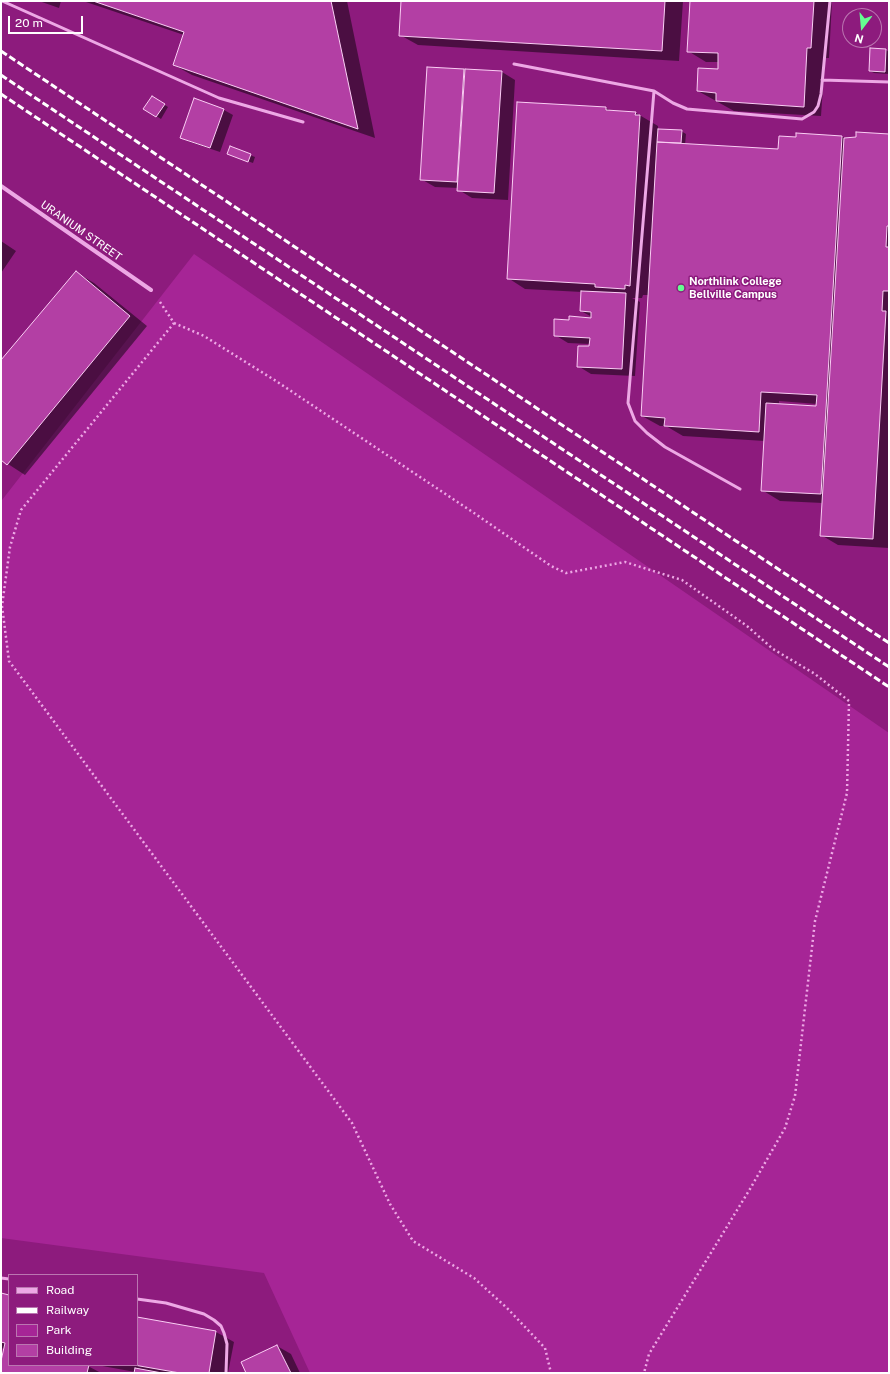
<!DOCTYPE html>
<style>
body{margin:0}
#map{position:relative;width:890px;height:1374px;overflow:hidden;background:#8d1b7d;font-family:"Public Sans",sans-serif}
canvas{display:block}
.frame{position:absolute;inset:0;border:2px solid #fff;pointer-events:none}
.legend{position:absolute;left:8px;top:1274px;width:130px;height:92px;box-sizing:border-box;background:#8d1b7d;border:1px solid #bb76b1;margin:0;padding:5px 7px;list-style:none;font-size:12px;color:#fff}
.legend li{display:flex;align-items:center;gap:8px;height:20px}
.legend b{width:20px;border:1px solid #bb76b1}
.north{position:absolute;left:842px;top:8px;width:40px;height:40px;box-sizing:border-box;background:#8d1b7d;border:1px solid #bb76b1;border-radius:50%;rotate:196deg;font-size:11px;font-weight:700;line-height:16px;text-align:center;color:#fff}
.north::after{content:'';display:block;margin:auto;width:14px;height:18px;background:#65fe91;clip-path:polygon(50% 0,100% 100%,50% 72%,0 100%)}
.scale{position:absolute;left:8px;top:16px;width:75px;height:18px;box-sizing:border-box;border:2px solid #fff;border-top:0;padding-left:5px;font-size:12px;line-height:14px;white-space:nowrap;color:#fff;-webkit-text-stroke:3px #8d1b7d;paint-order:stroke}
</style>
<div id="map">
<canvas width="890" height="1374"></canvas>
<div class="frame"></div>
<ul class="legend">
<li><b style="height:5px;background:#eda8e5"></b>Road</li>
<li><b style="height:5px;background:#fff"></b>Railway</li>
<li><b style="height:11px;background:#a62596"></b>Park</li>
<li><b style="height:11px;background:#b33fa4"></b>Building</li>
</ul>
<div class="north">N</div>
<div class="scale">20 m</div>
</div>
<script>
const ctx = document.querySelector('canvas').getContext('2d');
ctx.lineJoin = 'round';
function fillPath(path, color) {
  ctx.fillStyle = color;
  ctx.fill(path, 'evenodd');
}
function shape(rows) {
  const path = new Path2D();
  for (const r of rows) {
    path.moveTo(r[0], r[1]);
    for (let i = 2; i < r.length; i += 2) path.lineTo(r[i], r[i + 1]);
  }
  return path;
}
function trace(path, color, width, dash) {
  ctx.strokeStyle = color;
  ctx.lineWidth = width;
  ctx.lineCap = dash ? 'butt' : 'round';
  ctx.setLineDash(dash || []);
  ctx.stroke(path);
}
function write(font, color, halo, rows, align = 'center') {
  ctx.font = font + ' "Public Sans",sans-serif';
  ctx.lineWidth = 3;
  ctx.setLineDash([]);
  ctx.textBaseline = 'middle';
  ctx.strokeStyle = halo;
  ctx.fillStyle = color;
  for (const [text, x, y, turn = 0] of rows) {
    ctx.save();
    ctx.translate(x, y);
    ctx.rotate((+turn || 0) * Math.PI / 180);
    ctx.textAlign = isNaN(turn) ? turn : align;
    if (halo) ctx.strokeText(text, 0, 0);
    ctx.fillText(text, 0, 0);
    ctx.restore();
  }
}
fillPath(shape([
 [194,254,889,733,889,1373,310,1373,264,1273,1,1238,1,499,2,500]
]), '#a62596');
fillPath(shape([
 [39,1,61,1,59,8],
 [83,1,347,1,375,138,192,75,174,65,184,35],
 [402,1,683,1,679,61,418,45,400,35],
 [691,1,832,1,829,58,825,58,821,116,734,111,698,91,718,70,719,62,706,62,688,51],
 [871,49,886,50,889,52,889,74,874,73,870,71],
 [464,70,466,71,502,72,515,80,508,200,472,198,459,190,459,188,435,187,421,179],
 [152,97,168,107,161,119,144,108],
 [195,100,224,110,233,115,220,152,190,142,181,137],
 [606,108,611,111,636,113,658,126,658,130,681,131,686,134,685,145,779,150,842,137,845,138,889,135,889,548,838,545,821,535,823,503,780,501,762,490,765,441,683,436,666,426,660,426,642,416,649,295,643,295,642,298,632,298,640,302,635,376,591,374,578,366,590,347,590,344,568,343,555,335,570,321,592,319,592,317,581,311,582,292,525,289,508,278],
 [657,140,663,144,657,143],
 [779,401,817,404,817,407,779,405],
 [231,148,255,157,253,163,233,156],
 [1,241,16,251,1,273],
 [77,273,94,283,147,326,25,475,8,464,1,459,1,361],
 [1,1294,9,1296,9,1365,86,1365,101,1373,1,1373,1,1362,4,1349,1,1348],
 [137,1318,216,1332,234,1342,228,1373,135,1373,135,1372,97,1365,137,1365],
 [277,1346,291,1354,300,1373,248,1373]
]), '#0007');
const building = shape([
 [93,1,331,1,358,129,173,65,184,32,93,1],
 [401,1,665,1,662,51,399,36,401,1],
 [690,1,814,1,811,48,807,48,804,107,716,101,716,93,697,91,698,68,718,69,718,53,687,52,690,1],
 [870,48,886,49,885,72,869,71,870,48],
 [427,67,464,69,457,182,420,180,427,67],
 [465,69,502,71,494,193,457,191,465,69],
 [152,96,165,104,156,117,143,109,152,96],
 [194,98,224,109,210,148,180,138,194,98],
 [517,102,606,107,606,110,636,112,635,115,640,115,630,286,625,285,625,289,595,287,595,284,507,279,517,102],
 [658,129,682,130,681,143,657,142,658,129],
 [856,132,889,134,889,226,887,226,886,247,889,247,889,291,883,291,882,311,886,311,873,539,820,536,844,138,856,137,856,132],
 [796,133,842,136,821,494,761,491,766,403,816,406,817,395,761,392,759,432,664,426,665,418,641,416,657,142,778,149,779,136,796,137,796,133],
 [230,146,251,154,248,162,227,154,230,146],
 [76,271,130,316,7,465,1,460,1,360,76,271],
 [581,291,626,293,622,369,577,367,578,346,589,346,590,338,554,336,554,319,569,320,569,316,591,318,591,312,580,311,581,291],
 [1,1293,9,1295,9,1365,89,1365,87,1373,1,1373,1,1361,5,1343,1,1342,1,1293],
 [137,1317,216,1331,209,1373,180,1373,134,1365,137,1365,137,1317],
 [277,1345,291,1373,246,1373,241,1362,277,1345],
 [135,1368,162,1373,134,1373,135,1368]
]);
fillPath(building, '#b33fa4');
trace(building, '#facef4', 1);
trace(shape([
 [160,302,174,323,21,510,10,547,2,606,9,661,352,1123,390,1204,413,1241,474,1278,507,1308,545,1348,551,1373],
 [174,323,204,336,276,381,474,513,551,566,566,573,625,562,682,580,747,626,773,649,815,674,849,701,847,793,815,921,795,1096,785,1128,750,1189,649,1354,644,1373]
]), '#eda8e5', 2.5, [2, 3]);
trace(shape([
 [2,1,219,98,303,122],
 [514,64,654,91,673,103,687,109,802,119,814,112,818,106,821,94,830,1],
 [822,80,889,82],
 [654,91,628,403,635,421,647,433,665,447,740,489],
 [1,1278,9,1279],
 [137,1299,166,1303,204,1314,214,1320,221,1326,224,1333,227,1344,226,1373]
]), '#eda8e5', 3);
trace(shape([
 [1,186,151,290]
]), '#eda8e5', 4);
trace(shape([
 [1,51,889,643],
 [1,75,889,667],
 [1,94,889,687]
]), '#fff', 3, [7, 3]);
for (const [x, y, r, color] of [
 [681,288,4,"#65fe91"]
]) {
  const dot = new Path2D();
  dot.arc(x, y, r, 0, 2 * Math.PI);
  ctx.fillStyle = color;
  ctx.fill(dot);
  trace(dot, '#8d1b7d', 1.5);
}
write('11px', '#fff', '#8d1b7d', [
 ["URANIUM STREET",81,231,35]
]);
write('bold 11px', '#fff', '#8d1b7d', [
 ["Northlink College",689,282],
 ["Bellville Campus",689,295]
], 'left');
</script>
